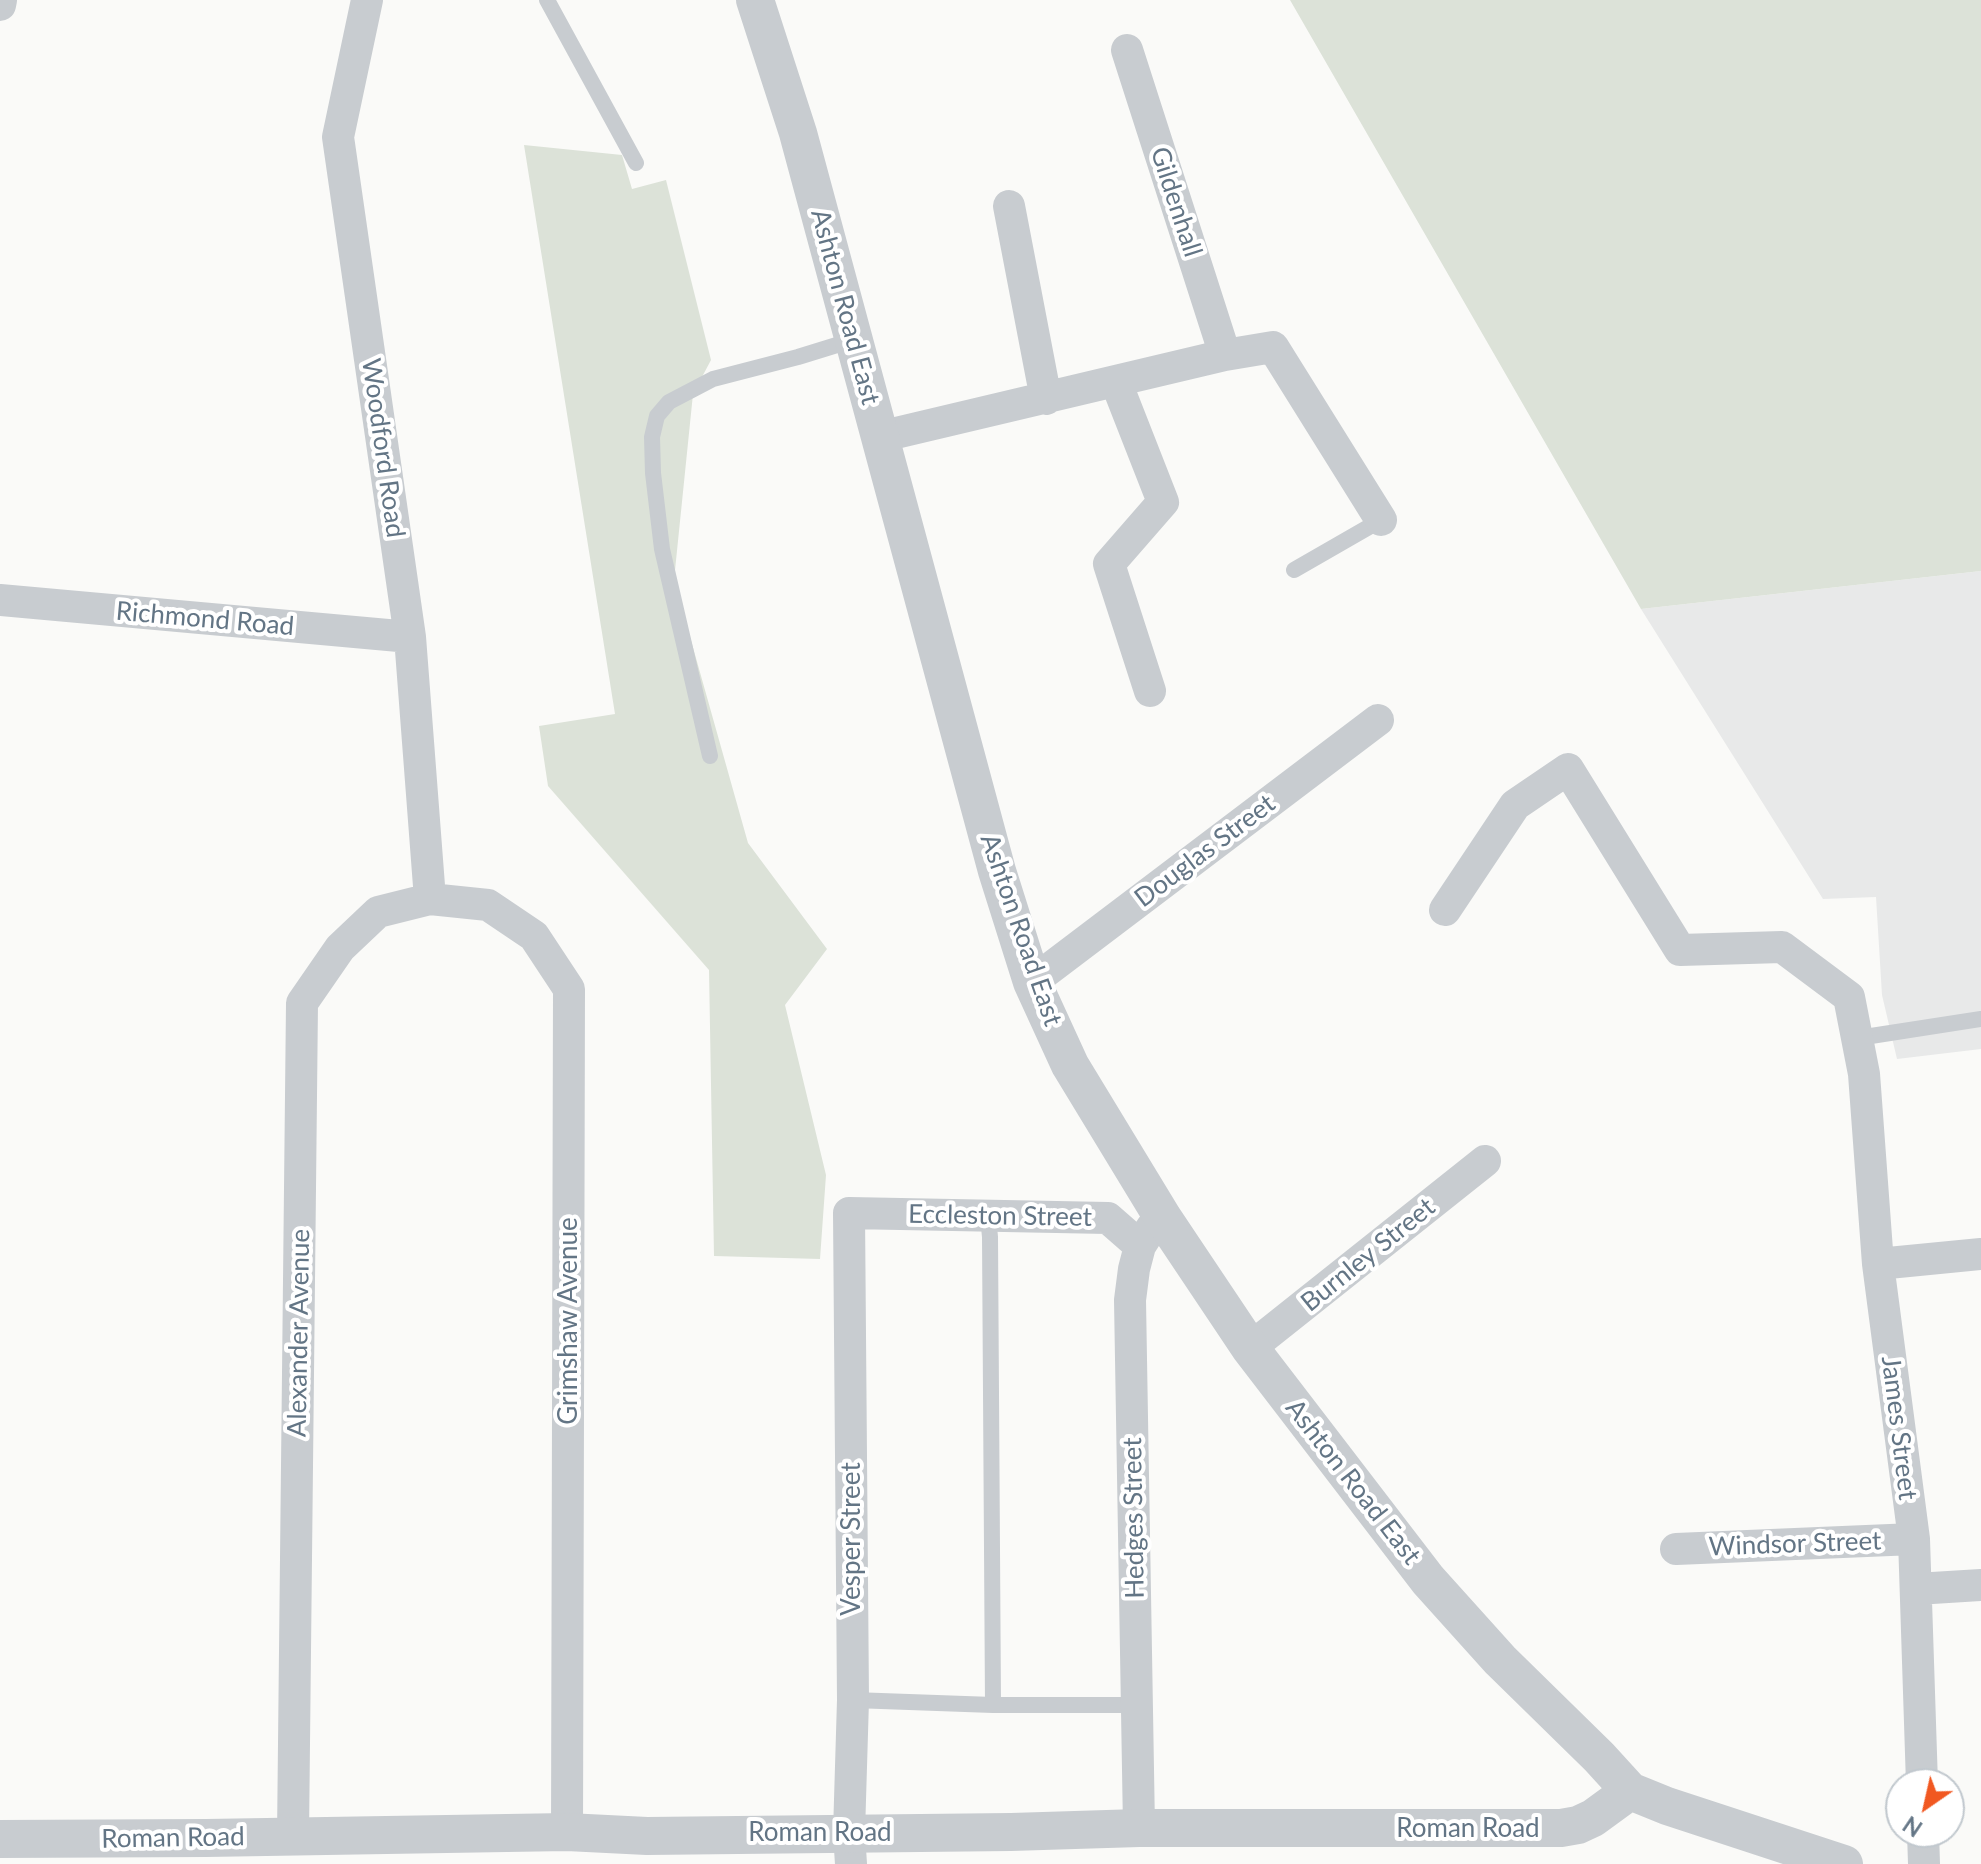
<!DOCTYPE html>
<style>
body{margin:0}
#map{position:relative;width:1981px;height:1864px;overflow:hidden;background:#fafaf8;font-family:Lato,sans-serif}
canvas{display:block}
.north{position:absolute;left:1885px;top:1768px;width:80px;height:80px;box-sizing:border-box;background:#fff;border:2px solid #c1c8ce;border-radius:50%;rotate:214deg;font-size:22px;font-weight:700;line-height:32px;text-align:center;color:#637585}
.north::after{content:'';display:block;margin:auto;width:28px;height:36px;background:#f15821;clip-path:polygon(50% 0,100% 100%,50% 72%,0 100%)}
</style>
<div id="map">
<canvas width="1981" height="1864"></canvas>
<div class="north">N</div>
</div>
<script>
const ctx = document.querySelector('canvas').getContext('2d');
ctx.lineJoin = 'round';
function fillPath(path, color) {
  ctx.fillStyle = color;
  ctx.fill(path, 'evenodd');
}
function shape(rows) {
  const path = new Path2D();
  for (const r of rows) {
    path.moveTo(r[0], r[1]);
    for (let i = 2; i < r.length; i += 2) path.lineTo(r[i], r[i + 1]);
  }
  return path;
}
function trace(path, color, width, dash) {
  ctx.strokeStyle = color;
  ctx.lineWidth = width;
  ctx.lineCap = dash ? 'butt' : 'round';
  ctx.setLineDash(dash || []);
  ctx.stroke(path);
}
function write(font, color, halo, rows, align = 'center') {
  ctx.font = font + ' Lato,sans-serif';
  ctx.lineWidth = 8;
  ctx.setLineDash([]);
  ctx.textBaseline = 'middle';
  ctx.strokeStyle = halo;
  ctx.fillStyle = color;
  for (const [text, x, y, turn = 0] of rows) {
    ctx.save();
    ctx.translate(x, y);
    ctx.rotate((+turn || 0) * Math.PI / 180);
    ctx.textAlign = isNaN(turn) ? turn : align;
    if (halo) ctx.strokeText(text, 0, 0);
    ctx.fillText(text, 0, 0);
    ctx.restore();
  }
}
fillPath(shape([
 [1981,571,1981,1049,1897,1059,1882,995,1876,897,1823,899,1641,609]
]), '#e8e9e9');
fillPath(shape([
 [1290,0,1981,0,1981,571,1641,609],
 [524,145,622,155,632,189,666,180,711,360,693,394,674,580,748,843,827,949,785,1005,826,1175,820,1259,714,1256,709,970,548,786,539,726,615,714]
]), '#dce2d8');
trace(shape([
 [547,0,636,163],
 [1294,570,1381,520],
 [710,756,662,549,653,473,652,437,657,416,669,402,713,379,798,357,853,340],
 [1858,1038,1981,1019],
 [988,1216,990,1237,993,1705],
 [853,1700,993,1705,1140,1705]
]), '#c8ccd0', 16);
trace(shape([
 [367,0,338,137,410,637,430,899],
 [0,5,1,0],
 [1127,50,1225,355],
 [1009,206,1046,399],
 [1116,382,1163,502,1109,564,1150,691],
 [879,437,1225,355,1273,347,1381,520],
 [0,600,410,637],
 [1445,910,1515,805,1568,769,1680,950,1782,947,1849,997,1864,1074,1878,1264,1914,1539,1922,1784],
 [1032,982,1378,720],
 [1878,1264,1981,1254],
 [1250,1348,1485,1161],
 [1676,1549,1914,1539],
 [1916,1589,1981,1585],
 [1139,1828,1130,1300,1134,1269,1140,1246,1152,1227],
 [1923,1832,1924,1864],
 [293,1836,302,1003,340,948,378,912,430,899,488,905,534,936,569,989,567,1832],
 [851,1864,849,1833,853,1700,849,1213,1108,1218,1140,1246]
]), '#c8ccd0', 32);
trace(shape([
 [755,0,798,133,997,871,1032,982,1070,1065,1163,1218,1250,1348,1428,1580,1500,1660,1599,1757,1630,1791,1667,1806,1844,1864],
 [0,1839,206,1838,567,1832,647,1836,1011,1832,1139,1828,1561,1828,1578,1825,1593,1818,1630,1791]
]), '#c8ccd0', 38);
write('26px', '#637585', '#fff', [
 ["Gildenhall",1176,202,72],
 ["Ashton Road East",845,307,75],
 ["Woodford Road",383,448,82],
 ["Richmond Road",205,619,5],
 ["Douglas Street",1205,851,-37],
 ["Ashton Road East",1021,930,71],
 ["Eccleston Street",1000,1216,1],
 ["Burnley Street",1368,1255,-39],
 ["Grimshaw Avenue",569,1321,-90],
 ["Alexander Avenue",299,1333,-89],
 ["James Street",1899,1428,83],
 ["Ashton Road East",1353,1482,52],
 ["Hedges Street",1134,1518,-91],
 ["Vesper Street",852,1539,-90],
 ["Windsor Street",1795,1544,-2],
 ["Roman Road",1468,1829],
 ["Roman Road",820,1833],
 ["Roman Road",173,1838,-1]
]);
</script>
